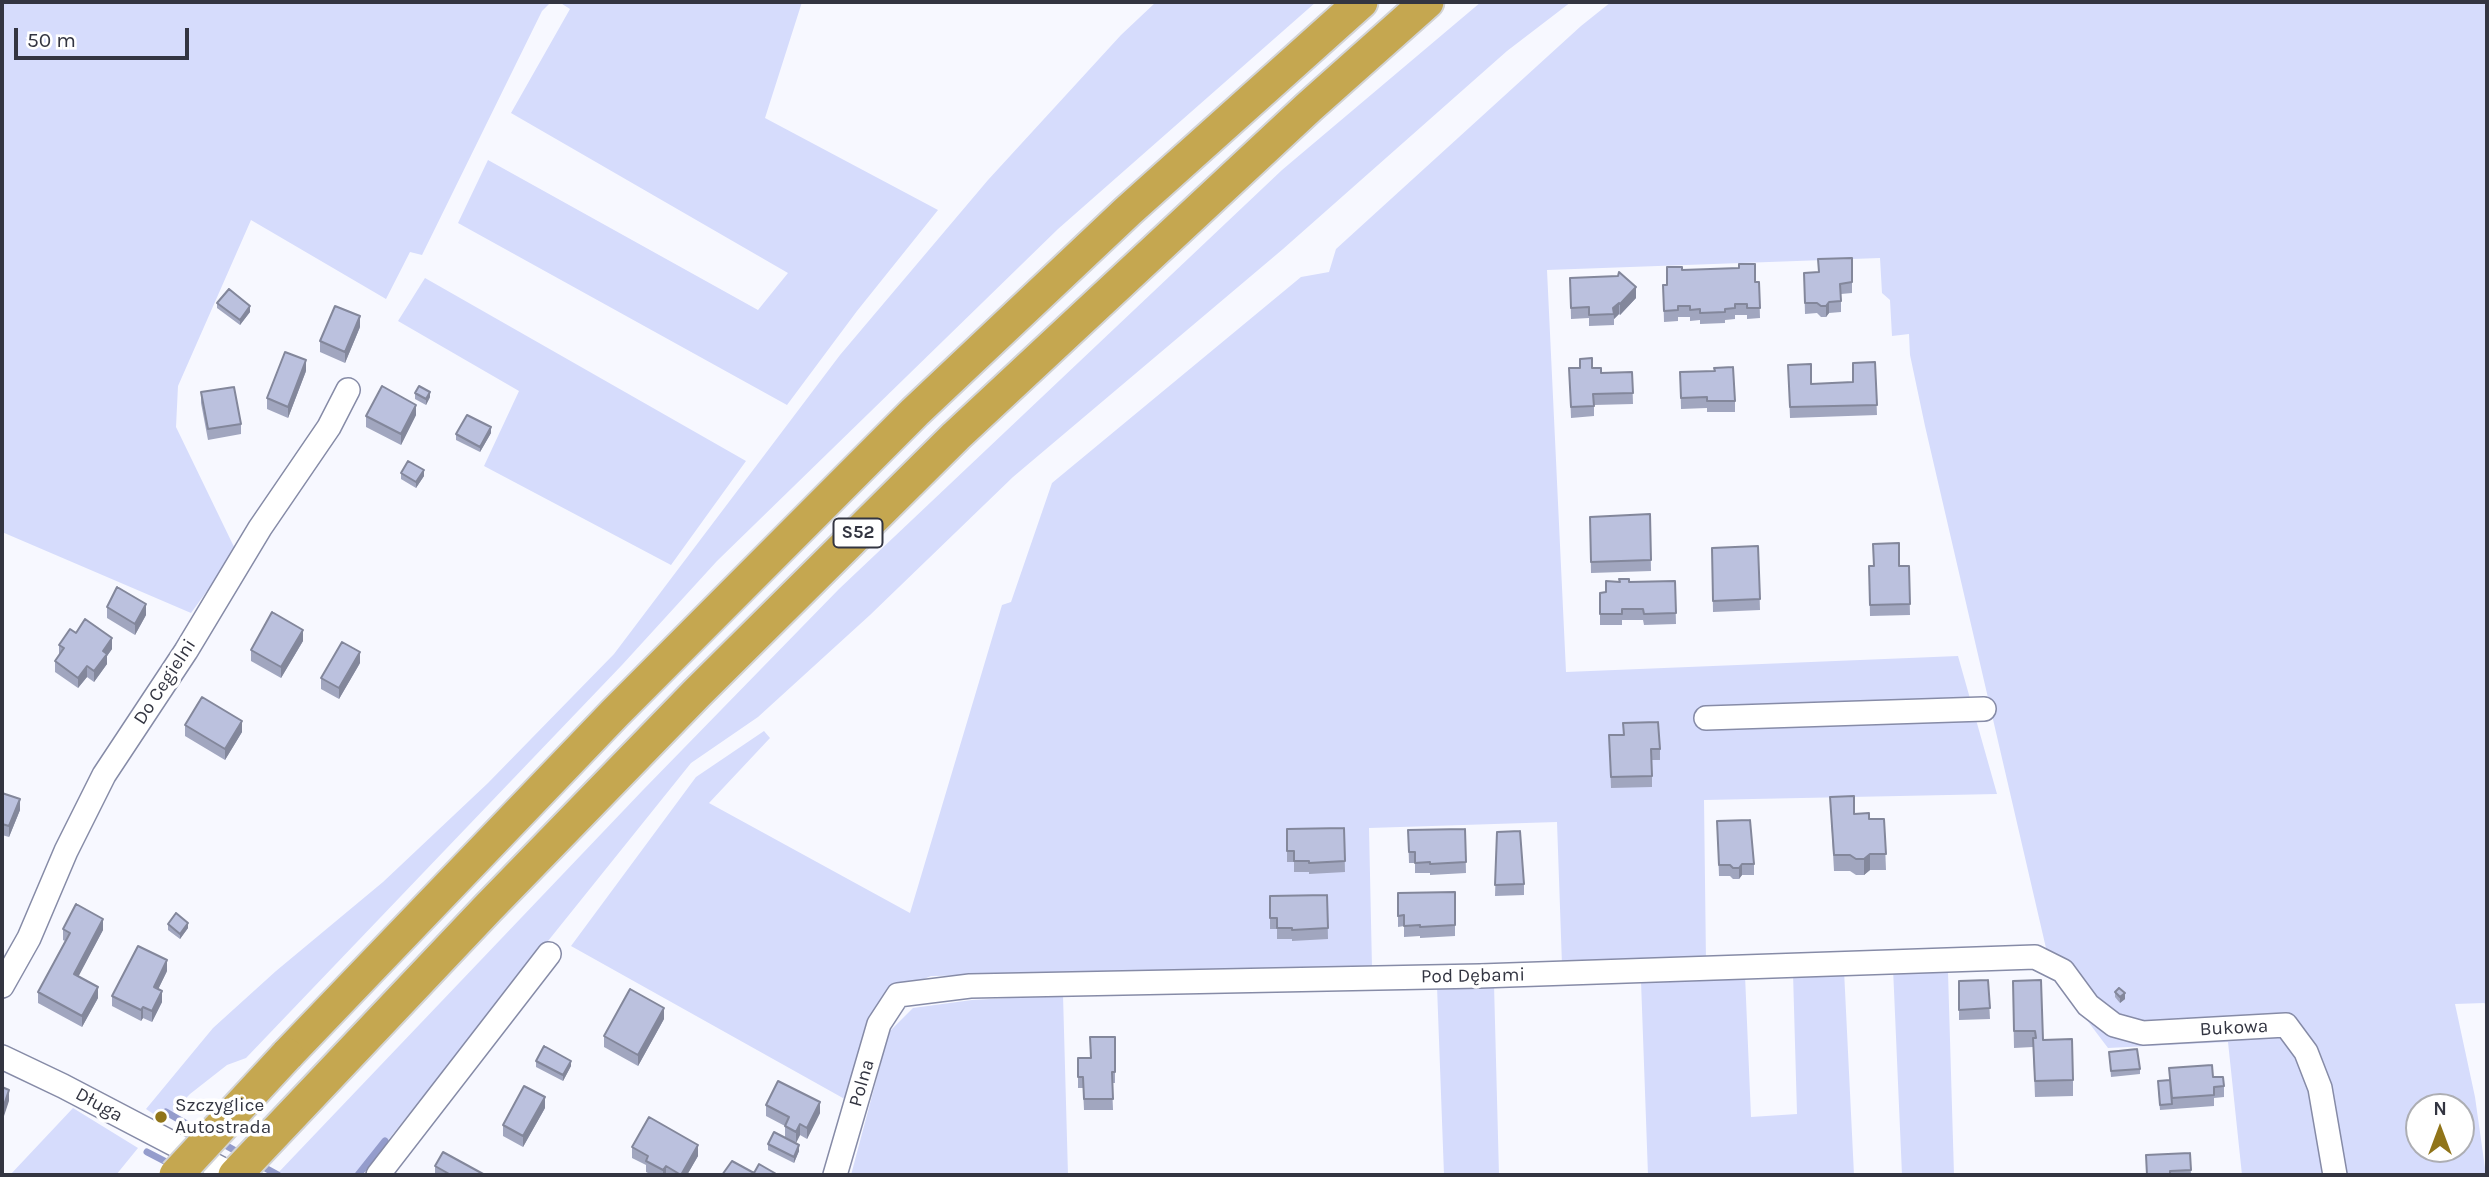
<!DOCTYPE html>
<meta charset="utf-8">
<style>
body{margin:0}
#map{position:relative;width:2489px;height:1177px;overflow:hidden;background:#f7f8ff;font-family:Karla,sans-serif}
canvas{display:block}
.frame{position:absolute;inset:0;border:4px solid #333541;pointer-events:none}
.north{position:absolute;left:2405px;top:1093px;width:70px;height:70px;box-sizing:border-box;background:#fff;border:2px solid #adaeb3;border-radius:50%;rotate:0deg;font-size:19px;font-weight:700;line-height:28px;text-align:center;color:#333541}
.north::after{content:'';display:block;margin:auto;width:24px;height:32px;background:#907419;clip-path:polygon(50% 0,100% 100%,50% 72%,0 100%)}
.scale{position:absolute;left:14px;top:28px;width:175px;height:32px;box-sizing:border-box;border:4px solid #333541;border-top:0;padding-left:9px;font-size:21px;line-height:24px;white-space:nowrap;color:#333541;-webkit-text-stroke:5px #fff;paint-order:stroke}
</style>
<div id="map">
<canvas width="2489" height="1177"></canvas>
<div class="frame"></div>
<div class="north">N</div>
<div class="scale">50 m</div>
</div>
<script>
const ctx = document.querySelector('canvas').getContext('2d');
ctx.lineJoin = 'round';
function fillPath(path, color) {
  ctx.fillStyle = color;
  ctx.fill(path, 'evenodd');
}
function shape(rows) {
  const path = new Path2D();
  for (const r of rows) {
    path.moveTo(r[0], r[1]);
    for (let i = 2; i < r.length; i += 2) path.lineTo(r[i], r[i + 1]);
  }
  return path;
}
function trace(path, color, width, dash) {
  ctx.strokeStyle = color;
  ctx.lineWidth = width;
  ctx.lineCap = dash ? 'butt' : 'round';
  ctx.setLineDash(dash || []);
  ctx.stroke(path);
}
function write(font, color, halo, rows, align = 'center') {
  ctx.font = font + ' Karla,sans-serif';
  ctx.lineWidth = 7;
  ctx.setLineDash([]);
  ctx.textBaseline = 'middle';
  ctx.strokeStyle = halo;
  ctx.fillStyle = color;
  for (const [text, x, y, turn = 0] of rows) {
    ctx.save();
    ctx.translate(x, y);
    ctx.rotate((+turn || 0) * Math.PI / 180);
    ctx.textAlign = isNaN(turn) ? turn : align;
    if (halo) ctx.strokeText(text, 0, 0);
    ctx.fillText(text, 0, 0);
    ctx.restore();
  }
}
fillPath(shape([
 [2,2,551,2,542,11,422,255,410,252,386,299,251,220,178,386,176,427,236,551,191,613,2,532],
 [559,2,802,2,765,118,938,210,857,311,787,405,458,223,488,160,758,310,788,273,511,113,570,9],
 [1156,2,1316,2,1058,229,717,561,622,665,246,1058,227,1065,190,1094,164,1121,146,1109,213,1028,276,971,383,882,488,783,614,654,840,355,988,180,1121,35],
 [1481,2,1571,2,1507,51,1283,249,1013,477,870,615,758,717,691,763,360,1175,277,1174,643,790,839,589,1282,170],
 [1611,2,2487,2,2487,1005,2484,1003,2455,1004,2475,1097,2486,1175,2242,1175,2228,1042,2108,1048,2052,974,1925,426,1910,355,1909,334,1892,336,1890,300,1882,293,1880,258,1547,270,1566,672,1958,656,1997,794,1704,800,1706,962,1562,965,1557,822,1369,828,1372,968,931,976,900,989,850,1102,571,946,696,777,764,731,770,738,709,803,910,913,1002,605,1011,602,1052,483,1301,277,1329,272,1336,249,1581,26],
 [2419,1107,2461,1107,2461,1149,2419,1149],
 [425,278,746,461,671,565,484,466,519,391,398,321],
 [1893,968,1948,972,1954,1175,1902,1175],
 [1844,970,1854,1175,1648,1175,1641,981,1745,975,1751,1117,1797,1114,1793,973],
 [1494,984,1499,1175,1444,1175,1437,986],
 [1063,995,1068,1175,851,1175,889,1032,913,1008,972,1000],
 [73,1108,138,1148,116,1175,10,1175]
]), '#d6dcfc');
trace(shape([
 [166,1112,204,1134],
 [218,1141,241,1154],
 [147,1152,174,1166],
 [258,1164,278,1175],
 [358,1175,385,1141]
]), '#949ccc', 7);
const minor = shape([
 [1706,718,1984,709],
 [2,986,29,938,66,851,104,775,186,651,260,528,329,427,348,390],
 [2,1057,63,1086,233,1175],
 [378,1175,549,954],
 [835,1175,879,1024,898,995,970,986,1480,976,2035,957,2063,971,2088,1005,2114,1025,2143,1033,2286,1025,2306,1052,2320,1088,2335,1175]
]);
const highway = shape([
 [287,1055,615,713,915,412,1128,211,1361,2],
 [235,1175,488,908,697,693,956,436,1309,107,1427,2]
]);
trace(minor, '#868ba7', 26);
trace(highway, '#d2d3d5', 37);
trace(minor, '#fff', 23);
trace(highway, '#c5a750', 33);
const highwayBridge = shape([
 [176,1175,287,1055]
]);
trace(highwayBridge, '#d2d3d5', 37, []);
trace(highwayBridge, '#c5a750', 33);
fillPath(shape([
 [1852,258,1852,293,1841,294,1841,312,1829,313,1826,317,1821,317,1817,313,1805,314,1804,273,1818,272],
 [1682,270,1759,282,1760,318,1747,319,1747,315,1735,315,1735,319,1725,320,1725,323,1700,324,1700,320,1690,321,1690,317,1678,317,1678,321,1664,322,1663,285,1667,285],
 [1570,278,1636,298,1620,315,1619,314,1614,319,1614,325,1589,326,1589,318,1571,319],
 [217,303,250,312,240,325,217,308],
 [360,327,345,363,320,352,320,341],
 [1875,362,1877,415,1790,418,1788,365,1811,384,1853,382],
 [1569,368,1592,368,1601,373,1632,372,1633,404,1594,405,1594,416,1571,418],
 [306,371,288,418,267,409,267,398],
 [1715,371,1735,401,1735,412,1707,412,1707,408,1681,409,1680,372],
 [201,392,241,424,241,434,208,440,201,403],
 [415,393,430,397,426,405,415,399],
 [416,415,401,445,366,427,366,416],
 [491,433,480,452,456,440,456,434],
 [401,473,424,476,416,488,401,479],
 [1650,514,1651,571,1591,573,1590,517],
 [1758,546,1760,610,1713,612,1712,548],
 [1869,566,1909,566,1910,615,1870,616],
 [1675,581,1676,624,1644,625,1643,620,1622,620,1622,625,1600,625,1600,593,1606,592,1629,582],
 [107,607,146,615,135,635,107,618],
 [76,633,112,649,107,656,107,664,94,682,87,677,78,688,55,672,55,661,59,656,59,645],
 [303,641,281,678,251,661,251,650],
 [360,663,339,699,321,689,321,678],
 [1623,723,1660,749,1660,760,1652,760,1652,787,1611,788,1609,735,1623,735],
 [185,725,242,732,225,760,185,736],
 [2,793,20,810,9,837,2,835],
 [1830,797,1854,814,1869,819,1884,819,1886,870,1870,870,1864,875,1856,875,1850,871,1834,871],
 [1717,821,1754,864,1754,875,1742,875,1739,879,1733,879,1730,876,1719,876],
 [1344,828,1345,872,1309,874,1309,872,1294,872,1294,862,1287,862,1287,829],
 [1465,829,1466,873,1430,875,1430,873,1415,873,1415,863,1409,863,1408,830],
 [1497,832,1524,884,1524,895,1495,896],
 [1455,892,1455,936,1420,938,1420,936,1404,937,1404,926,1398,927,1398,893],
 [1327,895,1328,939,1292,941,1292,939,1277,939,1277,929,1270,929,1270,896],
 [168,924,188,928,180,939,168,930],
 [63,929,103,930,78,976,98,998,82,1027,38,1003,38,992,65,941,63,940],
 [167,971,158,989,162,1002,152,1022,143,1018,141,1021,112,1006,112,996],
 [1988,980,1990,1019,1959,1020,1959,981],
 [2115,992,2125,999,2120,1003,2115,997],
 [2013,997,2043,1040,2073,1080,2073,1096,2035,1097,2033,1047,2014,1048],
 [664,1019,638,1066,604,1047,604,1036],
 [1115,1037,1115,1083,1112,1083,1113,1110,1084,1110,1083,1088,1078,1088,1078,1058,1091,1058],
 [2109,1052,2140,1069,2140,1074,2111,1077],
 [536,1061,571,1066,563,1081,536,1067],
 [2169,1068,2213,1077,2224,1086,2224,1097,2214,1098,2214,1106,2160,1110,2158,1087,2169,1080],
 [766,1105,820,1113,807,1139,800,1135,796,1143,785,1137,785,1126,766,1116],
 [545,1108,523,1147,503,1136,503,1125],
 [768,1144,799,1151,794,1163,768,1150],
 [632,1147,698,1156,687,1175,652,1175,646,1172,646,1165,632,1158],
 [2190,1153,2191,1175,2147,1175],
 [435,1166,485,1175,435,1175]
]), '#a1a6bf');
fillPath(shape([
 [1636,287,1636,298,1620,315,1620,304],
 [1829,302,1829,313,1826,317,1826,306],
 [1619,303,1619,314,1614,319,1613,308],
 [250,306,250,312,240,325,240,320],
 [360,316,360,327,345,363,345,352],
 [306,360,306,371,288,418,288,407],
 [430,392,430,397,426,405,426,399],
 [416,405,416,415,401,445,401,434],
 [491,427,491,433,480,452,480,447],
 [424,470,424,476,416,488,416,482],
 [146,604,146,615,135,635,135,624],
 [303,630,303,641,281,678,281,667],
 [112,638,112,649,107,656,107,664,94,682,94,671,103,651],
 [360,652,360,663,339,699,339,688],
 [87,666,87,677,78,688,78,678],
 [242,721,242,732,225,760,225,749],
 [20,799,20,810,9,837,9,826],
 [1870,854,1870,870,1864,875,1864,859],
 [1742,864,1742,875,1739,879,1739,868],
 [103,919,103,930,74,985,74,974],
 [188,923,188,928,180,939,180,934],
 [167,960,167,971,154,998,154,987],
 [98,987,98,998,82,1027,82,1016],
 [162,991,162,1002,152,1022,152,1011],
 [2125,993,2125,999,2120,1003,2120,997],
 [143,1007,143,1018,141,1021,141,1010],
 [664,1008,664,1019,638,1066,638,1055],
 [571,1061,571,1066,563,1081,563,1075],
 [9,1090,9,1101,2,1122,2,1111],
 [545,1097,545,1108,523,1147,523,1136],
 [820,1102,820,1113,807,1139,807,1128],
 [800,1124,800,1135,796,1143,796,1132],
 [698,1145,698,1156,687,1175,681,1175],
 [799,1145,799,1151,794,1163,794,1157],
 [666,1166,666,1175,663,1175,663,1170]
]), '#83879b');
const building = shape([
 [1852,258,1852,282,1840,284,1841,301,1829,302,1826,306,1821,306,1817,303,1805,303,1804,273,1819,272,1818,259,1852,258],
 [1739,264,1755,264,1755,282,1759,282,1760,308,1747,308,1747,304,1735,304,1735,308,1725,309,1725,312,1700,313,1700,309,1690,310,1690,306,1678,306,1678,310,1664,311,1663,285,1667,285,1667,267,1682,267,1682,270,1739,268,1739,264],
 [1619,272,1636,287,1620,304,1619,303,1613,308,1614,314,1589,315,1589,307,1571,308,1570,278,1618,276,1619,272],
 [229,289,250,306,240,320,217,303,229,289],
 [335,306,360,316,345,352,320,341,335,306],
 [285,352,306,360,288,407,267,398,285,352],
 [1592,358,1592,368,1601,368,1601,373,1632,372,1633,393,1593,394,1594,406,1571,407,1569,368,1580,368,1580,359,1592,358],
 [1875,362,1877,405,1790,407,1788,365,1811,364,1811,384,1853,382,1853,363,1875,362],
 [1733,367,1735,401,1707,401,1707,397,1681,398,1680,372,1715,371,1714,368,1733,367],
 [382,386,416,405,401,434,366,416,382,386],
 [419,386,430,392,426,399,415,393,419,386],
 [234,387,241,424,208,429,201,392,234,387],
 [467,415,491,427,480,447,456,434,467,415],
 [408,461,424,470,416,482,401,473,408,461],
 [1650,514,1651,560,1591,562,1590,517,1650,514],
 [1899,543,1899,566,1909,566,1910,604,1870,605,1869,566,1874,566,1873,544,1899,543],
 [1758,546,1760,599,1713,601,1712,548,1758,546],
 [1619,579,1629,579,1629,582,1675,581,1676,613,1644,614,1643,609,1622,609,1622,614,1600,614,1600,593,1606,592,1606,581,1620,582,1619,579],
 [117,587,146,604,135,624,107,607,117,587],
 [272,612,303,630,281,667,251,650,272,612],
 [85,619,112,638,103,651,107,654,94,671,87,666,78,678,55,661,64,648,59,645,70,629,76,633,85,619],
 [342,642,360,652,339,688,321,678,342,642],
 [202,697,242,721,225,749,185,725,202,697],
 [1658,722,1660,749,1651,749,1652,776,1611,777,1609,735,1624,735,1623,723,1658,722],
 [2,793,20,799,9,826,2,824,2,793],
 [1854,796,1854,814,1869,813,1869,819,1884,819,1886,854,1870,854,1864,859,1856,859,1850,855,1834,855,1830,797,1854,796],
 [1750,820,1754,864,1742,864,1739,868,1733,868,1730,865,1719,865,1717,821,1750,820],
 [1344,828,1345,861,1309,863,1309,861,1294,861,1294,851,1287,851,1287,829,1344,828],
 [1465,829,1466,862,1430,864,1430,862,1415,863,1415,852,1409,852,1408,830,1465,829],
 [1520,831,1524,884,1495,885,1497,832,1520,831],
 [1455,892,1455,925,1420,927,1420,925,1404,926,1404,915,1398,916,1398,893,1455,892],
 [1327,895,1328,928,1292,930,1292,928,1277,928,1277,918,1270,918,1270,896,1327,895],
 [76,904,103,919,74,974,98,987,82,1016,38,992,70,933,63,929,76,904],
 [176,913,188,923,180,934,168,924,176,913],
 [138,946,167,960,154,987,162,991,152,1011,143,1007,141,1010,112,996,138,946],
 [1988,980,1990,1008,1959,1010,1959,981,1988,980],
 [2041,980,2043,1040,2072,1039,2073,1080,2035,1081,2033,1038,2036,1038,2035,1031,2014,1031,2013,981,2041,980],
 [2119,988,2125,993,2120,997,2115,992,2119,988],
 [630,989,664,1008,638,1055,604,1036,630,989],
 [1090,1037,1115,1037,1115,1072,1112,1072,1113,1099,1084,1099,1083,1077,1078,1077,1078,1058,1091,1058,1090,1037],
 [544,1046,571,1061,563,1075,536,1061,544,1046],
 [2137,1049,2140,1069,2111,1071,2109,1052,2137,1049],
 [2212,1065,2213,1077,2223,1077,2224,1086,2214,1087,2214,1095,2172,1098,2169,1068,2212,1065],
 [2170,1080,2172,1104,2160,1105,2158,1081,2170,1080],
 [778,1081,820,1102,807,1128,800,1124,796,1132,785,1126,789,1117,766,1105,778,1081],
 [524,1086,545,1097,523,1136,503,1125,524,1086],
 [2,1087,9,1090,2,1111,2,1087],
 [649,1117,698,1145,681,1175,666,1166,663,1170,646,1161,648,1156,632,1147,649,1117],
 [774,1132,799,1145,794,1157,768,1144,774,1132],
 [443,1152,485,1175,451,1175,435,1166,443,1152],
 [2190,1153,2191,1170,2170,1171,2170,1175,2147,1175,2146,1155,2190,1153],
 [732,1161,754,1173,759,1164,778,1175,722,1175,732,1161]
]);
fillPath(building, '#bbc1de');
trace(building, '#83879b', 2);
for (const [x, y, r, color] of [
 [161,1117,7,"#907419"]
]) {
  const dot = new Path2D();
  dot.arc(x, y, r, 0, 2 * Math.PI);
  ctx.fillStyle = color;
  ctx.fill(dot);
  trace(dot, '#fff', 2.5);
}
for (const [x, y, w] of [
 [858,533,49]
]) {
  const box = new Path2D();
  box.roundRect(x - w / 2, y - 14.5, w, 29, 5);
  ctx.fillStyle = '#fff';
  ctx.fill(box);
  trace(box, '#333541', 2);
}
write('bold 18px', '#333541', null, [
 ["S52",858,533]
]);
write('19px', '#333541', '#fff', [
 ["Do Cegielni",165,682,-57],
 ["Pod Dębami",1473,976,-1],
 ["Bukowa",2234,1028,-3],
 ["Polna",862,1083,-74],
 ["Długa",99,1105,29]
]);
write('19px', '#333541', '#fff', [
 ["Szczyglice",175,1106],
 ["Autostrada",175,1128]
], 'left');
</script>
